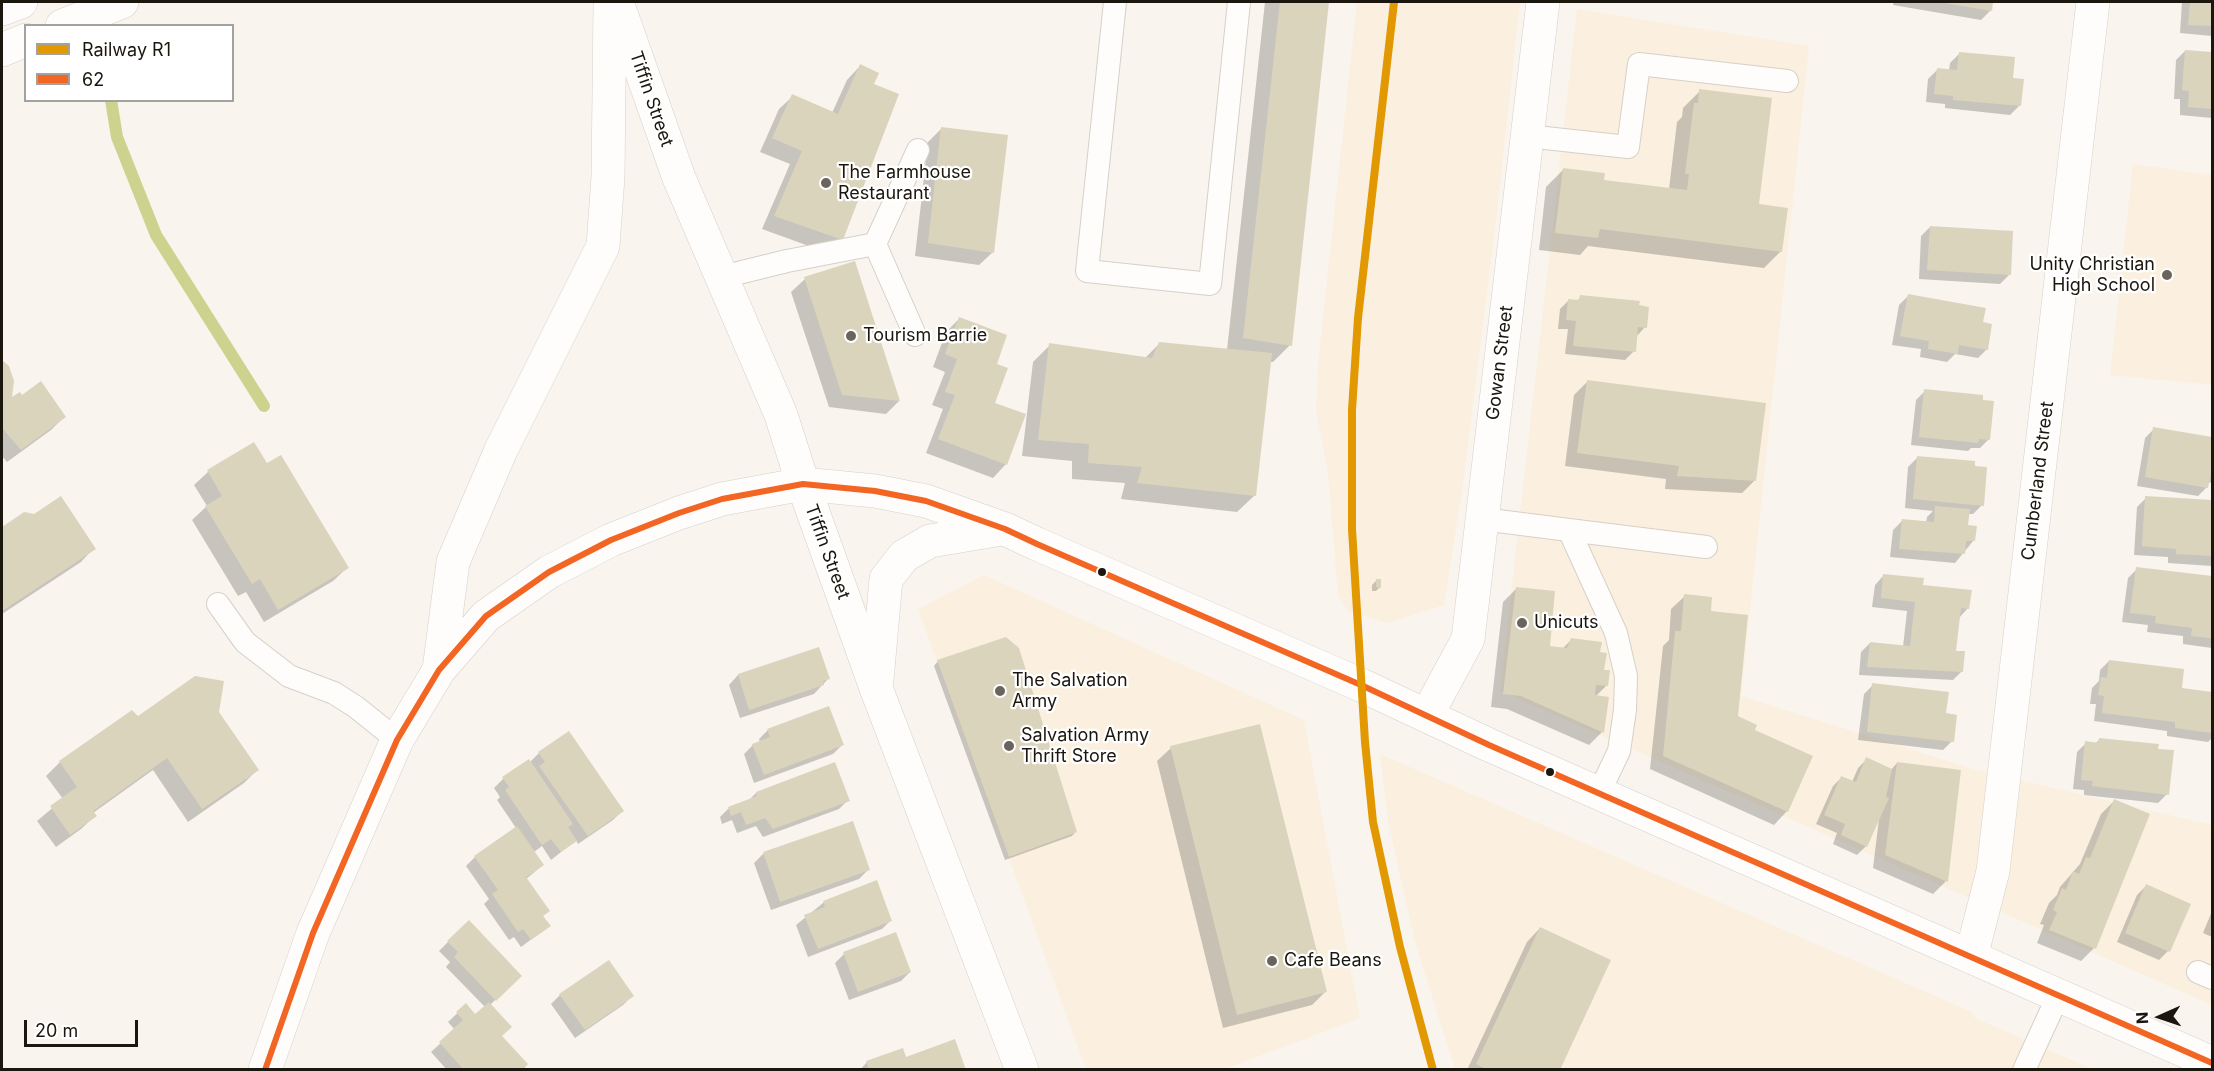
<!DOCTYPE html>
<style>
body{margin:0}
#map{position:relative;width:2214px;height:1071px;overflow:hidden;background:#f9f4ed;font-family:Inter,sans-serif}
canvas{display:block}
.frame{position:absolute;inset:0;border:3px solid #1b160e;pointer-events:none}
.legend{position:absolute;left:24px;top:24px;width:210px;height:78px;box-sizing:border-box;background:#fff;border:2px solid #a4a29f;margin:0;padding:8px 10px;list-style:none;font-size:18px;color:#1b160e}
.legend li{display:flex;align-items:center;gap:12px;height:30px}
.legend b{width:30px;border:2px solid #a4a29f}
.north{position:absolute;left:2130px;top:987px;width:60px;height:60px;-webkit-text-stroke:4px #fff;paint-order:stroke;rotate:267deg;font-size:16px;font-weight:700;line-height:24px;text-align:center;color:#1b160e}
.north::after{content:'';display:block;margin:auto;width:21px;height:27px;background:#1b160e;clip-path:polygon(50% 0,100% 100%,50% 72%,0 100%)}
.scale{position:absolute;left:24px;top:1020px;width:114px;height:27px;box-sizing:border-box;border:3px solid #1b160e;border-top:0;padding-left:8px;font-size:18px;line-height:21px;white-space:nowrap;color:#1b160e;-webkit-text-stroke:4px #fff;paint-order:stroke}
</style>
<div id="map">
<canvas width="2214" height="1071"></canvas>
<div class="frame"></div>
<ul class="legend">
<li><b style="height:8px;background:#e19801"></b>Railway R1</li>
<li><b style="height:8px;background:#f26522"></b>62</li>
</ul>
<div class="north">N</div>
<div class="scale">20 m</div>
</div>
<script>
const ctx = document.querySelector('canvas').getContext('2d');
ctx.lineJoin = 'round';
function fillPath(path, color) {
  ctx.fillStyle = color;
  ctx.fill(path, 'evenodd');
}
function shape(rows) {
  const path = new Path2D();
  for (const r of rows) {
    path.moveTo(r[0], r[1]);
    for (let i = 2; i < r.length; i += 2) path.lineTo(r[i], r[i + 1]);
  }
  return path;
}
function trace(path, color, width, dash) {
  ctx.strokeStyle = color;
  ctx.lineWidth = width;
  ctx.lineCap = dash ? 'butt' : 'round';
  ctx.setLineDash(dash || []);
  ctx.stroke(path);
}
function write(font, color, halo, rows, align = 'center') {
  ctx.font = font + ' Inter,sans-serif';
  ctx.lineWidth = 4.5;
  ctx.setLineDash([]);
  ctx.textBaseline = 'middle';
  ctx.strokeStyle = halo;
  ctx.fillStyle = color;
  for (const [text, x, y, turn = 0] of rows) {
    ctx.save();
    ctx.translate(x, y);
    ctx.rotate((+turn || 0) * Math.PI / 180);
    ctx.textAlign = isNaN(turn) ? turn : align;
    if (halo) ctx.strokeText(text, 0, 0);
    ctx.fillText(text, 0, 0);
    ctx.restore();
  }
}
fillPath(shape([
 [1357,2,1520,2,1496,221,1463,484,1444,605,1388,623,1349,612,1338,596,1328,473,1316,410,1318,364],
 [1577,9,1809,46,1741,696,1973,769,2212,825,2212,1005,1500,691],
 [2133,164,2212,175,2212,385,2110,375],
 [984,575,1304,720,1360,1018,1224,1069,1086,1069,918,609],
 [1380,754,1972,1012,1975,1018,2092,1069,1455,1069,1414,939,1388,821]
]), '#fbf0df');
fillPath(shape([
 [1265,2,1327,2,1290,345,1273,362,1269,362,1255,495,1237,512,1121,499,1125,483,1072,479,1072,461,1022,456,1033,362,1050,345,1145,358,1160,343,1227,350],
 [1894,2,1992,2,1990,11,1981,20,1893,5],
 [2182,2,2212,2,2212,36,2180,33],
 [2185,51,2212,54,2212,118,2180,115,2180,99,2174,99,2176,60],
 [1959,54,2011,79,2019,106,2010,115,1945,108,1945,104,1926,102,1928,79,1937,70,1949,71,1950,63],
 [860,66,872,84,842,239,828,253,762,229,790,164,760,152,779,109,793,96,832,113,847,80],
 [1700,91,1781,251,1764,268,1588,246,1580,255,1539,250,1546,187,1563,170,1603,181,1669,189,1677,122,1682,117,1683,108],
 [941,129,993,252,979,265,915,256,928,142],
 [1930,227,2009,275,2000,284,1919,279,1921,236],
 [854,263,899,401,886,414,829,407,791,292,805,279],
 [1908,296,1981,323,1987,349,1978,358,1955,354,1947,362,1920,357,1921,349,1892,345,1899,305],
 [1581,297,1645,327,1636,337,1634,351,1625,360,1565,354,1568,329,1558,329,1560,309,1569,300,1577,301],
 [959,319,995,365,993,404,1006,464,993,478,926,453,943,409,932,405,945,372,933,367,946,332],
 [2,362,8,367,10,399,21,397,64,417,51,430,7,462,2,456],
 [1587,382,1755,480,1742,493,1665,489,1666,479,1565,466,1574,395],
 [1925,391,1989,439,1980,448,1971,448,1968,451,1911,445,1916,400],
 [2154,429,2212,438,2212,483,2208,482,2207,487,2198,496,2137,486,2145,438],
 [254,444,267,465,347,568,333,581,264,622,246,592,238,596,192,520,207,506,194,485,208,472],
 [1917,458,1982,505,1973,514,1968,514,1966,526,1974,540,1955,563,1890,557,1893,530,1902,521,1926,523,1927,517,1933,511,1905,508,1908,467],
 [2146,498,2212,502,2212,566,2168,563,2168,557,2134,555,2137,507],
 [24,514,94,548,81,562,2,614,2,529],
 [2137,569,2212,578,2212,648,2183,644,2183,636,2147,632,2148,625,2122,622,2128,578],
 [1884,575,1922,586,1968,608,1959,618,1955,652,1962,671,1953,680,1859,675,1861,652,1870,643,1903,647,1907,611,1872,607,1875,585],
 [1376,581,1380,587,1376,591,1372,591,1372,585],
 [1517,588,1548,647,1562,649,1572,639,1599,653,1606,686,1596,696,1602,732,1589,745,1507,709,1491,707,1503,602],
 [1685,596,1709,613,1736,717,1753,731,1787,811,1774,825,1650,769,1663,646,1669,640,1671,609],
 [818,649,828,679,814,694,740,718,729,685,738,675],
 [938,661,1076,831,1072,836,1005,860,934,666],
 [2109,661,2181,690,2212,694,2212,738,2208,742,2167,736,2167,731,2094,721,2096,704,2090,704,2092,688,2099,681,2100,670],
 [1873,685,1945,714,1952,741,1943,750,1858,740,1864,694],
 [132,711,138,717,217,713,257,770,244,783,188,822,153,770,93,813,95,816,81,829,56,847,37,821,63,799,46,776,60,762],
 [768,730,842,745,833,754,754,783,744,754,753,745,760,742,759,739],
 [2099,740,2167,794,2158,803,2084,795,2084,790,2073,789,2077,752,2086,743,2095,744],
 [1171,748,1325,992,1312,1005,1223,1028,1157,761],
 [539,753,622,811,613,820,578,844,576,840,551,860,542,846,534,852,543,865,526,879,548,911,542,917,549,926,521,947,514,937,509,940,484,904,489,899,466,866,475,857,516,828,497,800,500,797,494,788,503,779,530,762],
 [1867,759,1891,770,1897,763,1946,881,1933,894,1873,868,1879,819,1866,846,1857,855,1833,844,1837,833,1816,824,1833,786,1842,777,1852,782,1858,768],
 [756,793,848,800,839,809,763,837,756,826,737,833,732,820,722,824,720,817,729,808,749,800],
 [2114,801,2094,948,2081,961,2037,943,2044,925,2040,924,2049,903,2057,895,2060,887,2080,864,2101,814],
 [852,823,868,870,859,879,771,910,754,863,763,854],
 [876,882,891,920,882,929,808,957,796,925,823,903],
 [2146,886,2189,905,2168,951,2159,960,2117,942,2137,895],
 [2212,911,2212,937,2203,933],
 [468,922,520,976,490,1005,501,1036,521,1070,447,1070,431,1052,455,1030,448,1022,466,1005,475,1016,485,1007,446,967,450,962,439,951],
 [1540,928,1559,1070,1467,1070,1527,942],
 [844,954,910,972,901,981,849,1000,835,963],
 [560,995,632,996,623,1005,575,1038,551,1004],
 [902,1050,905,1059,964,1070,860,1070,866,1063]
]), '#0003');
trace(shape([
 [111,100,117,137,156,235,264,406]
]), '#cdd38e', 12);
fillPath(shape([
 [1280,2,1329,2,1292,346,1243,338],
 [1939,2,1993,2,1992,11],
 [2190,2,2212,2,2212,26,2188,25],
 [2185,50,2212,52,2212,109,2188,107,2189,91,2182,90],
 [1959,52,2015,57,2013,78,2024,79,2021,106,1953,100,1953,96,1934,94,1937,68,1957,70],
 [860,64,879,73,874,84,899,94,843,240,774,216,802,151,772,138,792,94,838,114],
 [1699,89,1772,98,1759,204,1788,208,1782,252,1600,229,1598,238,1555,233,1563,168,1605,173,1604,180,1687,190,1689,174,1685,174,1694,103,1698,103],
 [941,127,1008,135,994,253,928,243],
 [1930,226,2013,231,2011,275,1927,270],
 [855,261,900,401,842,395,804,277],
 [1908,294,1986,308,1983,322,1992,324,1988,350,1959,345,1958,354,1928,349,1929,341,1900,336],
 [1580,295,1640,301,1639,305,1649,307,1647,328,1638,327,1636,352,1573,346,1576,321,1566,320,1568,299,1579,300],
 [959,317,1007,335,997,364,1008,368,995,403,1026,414,1007,465,938,439,955,395,945,392,957,359,945,354],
 [1159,342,1272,353,1256,496,1137,483,1142,467,1088,463,1089,444,1038,440,1049,343,1152,358],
 [2,360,9,366,14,381,12,397,20,392,22,395,41,381,66,417,21,450,2,428],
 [1587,380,1766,403,1756,481,1677,476,1679,466,1577,453],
 [1924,389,1983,395,1983,400,1994,401,1990,440,1979,439,1978,443,1919,437],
 [2153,427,2212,437,2212,473,2211,473,2208,488,2145,477],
 [254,442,267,463,281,455,349,568,278,610,260,579,252,584,205,506,222,496,207,470],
 [1917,456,1975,461,1975,466,1987,467,1984,506,1913,499],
 [61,496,96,549,2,611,2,527,24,512,34,514],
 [2145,496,2212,500,2212,556,2176,554,2176,549,2142,546],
 [1935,506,1970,509,1968,525,1977,526,1975,541,1966,541,1965,554,1899,549,1902,519,1934,522],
 [2136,567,2212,576,2212,638,2191,636,2192,628,2155,623,2156,616,2130,613],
 [1883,574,1924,578,1923,585,1972,590,1969,609,1961,608,1956,651,1965,651,1963,672,1867,667,1870,642,1910,646,1915,602,1881,598],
 [1376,579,1381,579,1381,588,1376,587],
 [1516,587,1555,591,1550,646,1567,648,1571,638,1602,642,1600,652,1607,653,1604,670,1610,670,1608,686,1596,685,1595,695,1609,697,1604,733,1521,696,1503,694],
 [1684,594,1712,597,1711,611,1748,615,1738,716,1757,725,1755,730,1813,756,1788,812,1663,756,1675,631,1681,631],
 [1006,637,1019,648,1077,832,1009,857,937,660],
 [819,647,830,679,823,681,824,685,749,710,738,674],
 [2109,660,2184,669,2182,688,2212,692,2212,733,2175,728,2175,722,2102,713,2104,696,2098,695,2101,677,2107,678],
 [195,676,224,681,219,712,259,770,202,809,167,758,93,811,97,816,70,835,50,806,77,787,59,761,132,710,138,716],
 [1872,683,1949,692,1946,713,1957,715,1954,742,1867,732],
 [829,706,844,745,764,775,752,744,770,737,767,729],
 [1260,724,1327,992,1237,1015,1170,746],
 [569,731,624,811,588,836,539,766,545,762,538,752],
 [2099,738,2159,744,2158,749,2174,750,2169,795,2092,786,2093,781,2081,780,2085,741,2098,743],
 [1866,757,1892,769,1886,797,1889,798,1867,847,1841,835,1845,824,1824,815,1841,776,1856,782],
 [529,759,573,824,568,827,577,841,561,852,551,839,542,845,505,790,509,787,502,777],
 [835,762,850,801,773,829,765,818,746,825,741,812,731,816,728,807,757,796,756,792],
 [1897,762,1961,770,1948,882,1885,855],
 [2114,799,2150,814,2096,949,2049,930,2057,912,2053,910,2062,888,2066,890,2073,871,2079,874,2086,857,2090,858],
 [853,821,870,870,780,902,763,852],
 [517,826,544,865,526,877,550,911,543,916,551,926,531,940,523,929,518,932,492,894,498,890,474,856],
 [877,880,892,921,818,949,804,915,825,907,823,901],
 [2146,884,2191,904,2170,952,2125,933],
 [469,920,522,976,496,1001,454,957,458,952,447,941],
 [1540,927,1611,960,1560,1070,1487,1070,1476,1064],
 [896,932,911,972,858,992,843,952],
 [609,960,634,996,585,1030,559,994],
 [489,1002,512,1027,502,1036,528,1064,523,1070,464,1070,439,1042,463,1020,456,1012,466,1003,475,1014],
 [955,1039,966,1070,869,1070,866,1061,903,1048,906,1057]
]), '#dbd4bd');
const lane = shape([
 [1115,2,1087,271,1210,284,1239,2],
 [1527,136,1628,147,1639,64,1787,81],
 [875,244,918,150],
 [722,277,787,261,875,244,915,335],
 [1482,519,1569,530,1616,633,1626,676,1625,710,1619,751,1599,793],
 [1569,530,1706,547],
 [218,604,245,642,289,676,334,693,356,707,397,740],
 [2198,972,2212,978],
 [2024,1070,2058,996]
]);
const street = shape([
 [1427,715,1468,639,1543,2],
 [1971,957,1993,871,2093,2]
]);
const secondary = shape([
 [617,2,679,178,781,415,803,484,876,688,1022,1070],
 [2,9,21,2],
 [62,26,122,2],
 [2,50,26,40],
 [439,670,453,562,501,450,603,246,608,177,610,3],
 [877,680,886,579,904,556,930,541,1002,529],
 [265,1070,313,933,397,740,439,670,486,616,549,572,611,540,679,513,722,499,803,484,875,491,926,501,1005,529,1037,544,1361,685,1489,745,2212,1063]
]);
trace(lane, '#d5d0c8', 24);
trace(street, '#d5d0c8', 34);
trace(secondary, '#d5d0c8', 34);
trace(lane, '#fefdfc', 22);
trace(street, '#fefdfc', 33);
trace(secondary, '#fefdfc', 33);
trace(shape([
 [265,1070,313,933,397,740,439,670,486,616,549,572,611,540,679,513,722,499,803,484,875,491,926,501,1005,529,1037,544,1361,685,1489,745,2212,1063]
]), '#f26522', 6);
trace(shape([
 [1394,2,1358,318,1352,410,1352,529,1365,742,1373,822,1400,947,1433,1070]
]), '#e19801', 8);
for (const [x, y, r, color] of [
 [826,183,6,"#69645c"],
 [2167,275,6,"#69645c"],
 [851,336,6,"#69645c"],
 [1102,572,5,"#1b160e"],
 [1522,623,6,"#69645c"],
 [1000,691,6,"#69645c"],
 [1009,746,6,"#69645c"],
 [1550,772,5,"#1b160e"],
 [1272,961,6,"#69645c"]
]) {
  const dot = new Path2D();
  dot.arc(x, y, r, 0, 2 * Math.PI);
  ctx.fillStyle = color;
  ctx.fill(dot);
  trace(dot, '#fff', 2);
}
write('18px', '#1b160e', '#fff', [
 ["Tiffin Street",651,99,71],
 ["Gowan Street",1500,363,-83],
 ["Cumberland Street",2038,481,-83],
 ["Tiffin Street",827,552,70]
]);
write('18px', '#1b160e', '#fff', [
 ["The Farmhouse",838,173],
 ["Restaurant",838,194],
 ["Unity Christian",2155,265,"right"],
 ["High School",2155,286,"right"],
 ["Tourism Barrie",863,336],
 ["Unicuts",1534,623],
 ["The Salvation",1012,681],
 ["Army",1012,702],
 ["Salvation Army",1021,736],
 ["Thrift Store",1021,757],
 ["Cafe Beans",1284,961]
], 'left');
</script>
